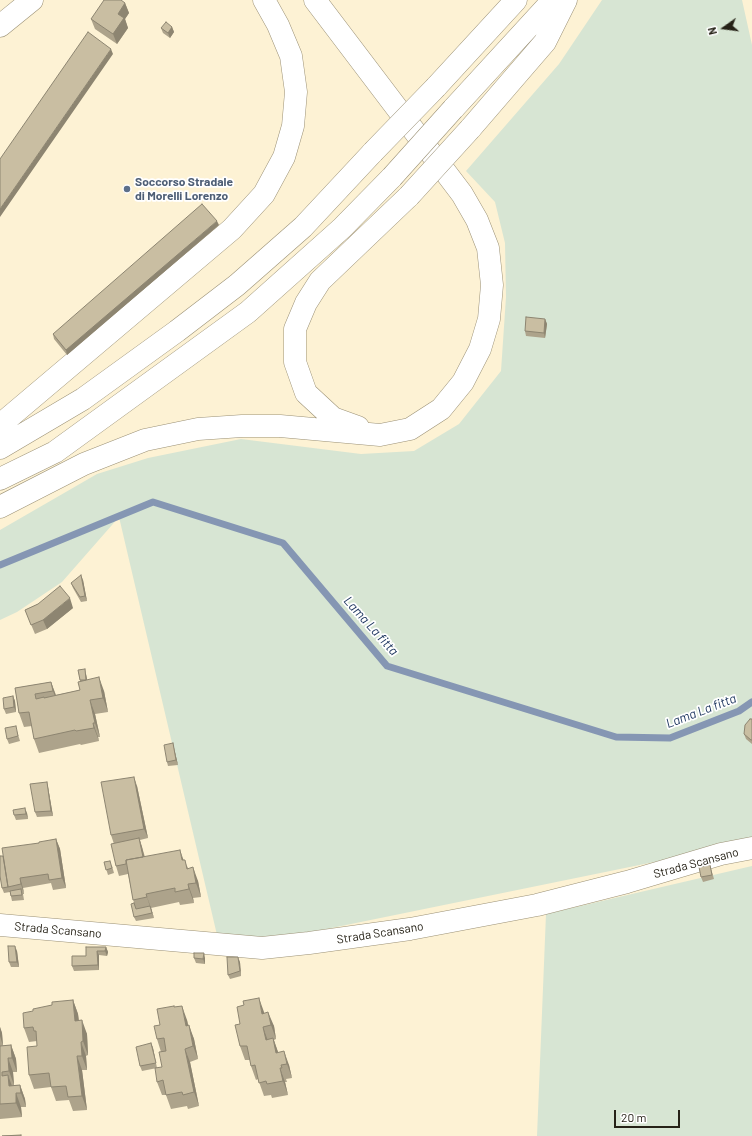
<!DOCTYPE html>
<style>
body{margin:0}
#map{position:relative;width:752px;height:1136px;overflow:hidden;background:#fdf2d4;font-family:Barlow,sans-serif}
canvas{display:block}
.north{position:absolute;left:704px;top:8px;width:40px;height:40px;-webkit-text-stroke:3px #fff;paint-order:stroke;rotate:256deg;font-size:11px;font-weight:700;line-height:16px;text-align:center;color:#262217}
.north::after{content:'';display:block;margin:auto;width:14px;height:18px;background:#262217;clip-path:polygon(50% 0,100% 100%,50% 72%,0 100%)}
.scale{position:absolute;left:614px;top:1110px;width:66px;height:18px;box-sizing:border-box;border:2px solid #262217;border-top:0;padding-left:5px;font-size:12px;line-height:14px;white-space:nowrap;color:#262217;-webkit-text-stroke:3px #fff;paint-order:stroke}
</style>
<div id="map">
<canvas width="752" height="1136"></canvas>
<div class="north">N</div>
<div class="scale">20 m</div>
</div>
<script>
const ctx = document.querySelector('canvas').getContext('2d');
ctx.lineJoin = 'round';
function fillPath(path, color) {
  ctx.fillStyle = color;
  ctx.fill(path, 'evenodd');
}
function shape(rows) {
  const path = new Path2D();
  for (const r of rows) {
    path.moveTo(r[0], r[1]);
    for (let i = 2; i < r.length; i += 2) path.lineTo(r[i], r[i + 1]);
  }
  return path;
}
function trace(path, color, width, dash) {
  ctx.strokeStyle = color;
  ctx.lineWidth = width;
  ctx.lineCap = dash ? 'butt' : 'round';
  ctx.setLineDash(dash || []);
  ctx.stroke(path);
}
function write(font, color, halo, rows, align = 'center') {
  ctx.font = font + ' Barlow,sans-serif';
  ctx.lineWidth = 3.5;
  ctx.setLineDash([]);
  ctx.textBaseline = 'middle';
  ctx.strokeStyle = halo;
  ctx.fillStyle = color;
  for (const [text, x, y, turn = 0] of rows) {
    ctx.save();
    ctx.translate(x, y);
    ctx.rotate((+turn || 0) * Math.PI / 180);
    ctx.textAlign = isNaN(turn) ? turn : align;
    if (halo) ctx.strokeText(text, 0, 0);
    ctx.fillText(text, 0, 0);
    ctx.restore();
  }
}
fillPath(shape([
 [602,0,742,0,752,45,752,842,263,942,217,935,119,517,62,582,17,612,0,620,0,530,97,474,148,458,241,439,361,454,414,451,459,424,501,371,506,297,505,243,495,202,466,171,559,64],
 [752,866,752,1136,537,1136,546,914]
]), '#d7e5d3');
trace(shape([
 [0,565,153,502,283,543,387,666,616,737,670,738,739,711,752,702]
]), '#8596b3', 7);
const street = shape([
 [0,26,32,0],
 [0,925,262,948,309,943,410,929,537,905,627,882,721,854,752,848]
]);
const highway = shape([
 [436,87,516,0],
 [453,109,553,0],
 [470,129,545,42,566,0],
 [0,425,232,229,264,194,284,157,293,126,296,92,291,56,278,25,264,0],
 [358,427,333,418,306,393,295,362,295,329,306,303,320,281,409,196],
 [0,448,83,399,177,331,237,285,303,227,373,152],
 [0,479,55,452,248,312,342,228,392,177],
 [0,507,84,464,145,440,198,429,242,426,280,426,380,435,410,429,441,409,463,382,480,349,489,319,492,285,488,248,477,220,462,194,315,0]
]);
trace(street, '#9b9176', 23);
trace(highway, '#9b9176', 23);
trace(street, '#fff', 22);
trace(highway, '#fff', 22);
const highwayBridge = shape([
 [373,152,436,87],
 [392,177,453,109],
 [409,196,470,129]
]);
trace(highwayBridge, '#9b9176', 23, []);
trace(highwayBridge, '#fff', 22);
fillPath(shape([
 [125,3,129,13,125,19,128,28,117,44,95,29,91,19],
 [172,27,174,32,170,38,163,33,161,28],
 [219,225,67,355,54,339,53,334],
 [545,319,547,324,545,338,526,336,525,331],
 [83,580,87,601,81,602,73,588,71,583],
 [38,604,73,608,47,629,35,634,25,610],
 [78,670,86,674,87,680,104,691,108,712,95,714,100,737,98,737,99,741,81,745,80,744,39,753,34,739,32,726,24,727,19,713,15,688,51,682,56,695,80,690,80,681],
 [13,696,15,701,16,712,6,714,4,709],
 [752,719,752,744,746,739,744,734],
 [17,731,20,741,9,744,7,739],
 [173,743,174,748,178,765,168,766,167,762],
 [47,782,48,787,53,816,37,817,35,812],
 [137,786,148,838,140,840,142,847,145,857,184,860,188,868,198,881,201,897,193,898,194,903,180,905,179,902,151,908,154,918,136,921,134,917,134,903,128,874,119,876,116,866,114,844,111,835],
 [27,813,28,819,16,820,14,815],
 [56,839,60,849,66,888,53,890,51,883,23,888,24,894,23,894,24,900,12,901,10,892,4,893,2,888,3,856,39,843],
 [104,862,112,866,114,873,108,875],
 [710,865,714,879,703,882,701,877],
 [106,947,108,952,107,956,99,955,99,970,74,971,72,966,86,956],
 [17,951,19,967,11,967,9,962],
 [194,958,205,958,205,964,196,963],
 [240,962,241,976,230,979,228,975],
 [73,1000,78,1014,79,1020,87,1034,88,1055,86,1056,87,1070,82,1070,87,1110,73,1111,69,1100,56,1101,51,1087,34,1089,29,1075,37,1046,37,1041,29,1042,24,1028,33,1011,52,1005],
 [244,1005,264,1013,274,1026,276,1039,274,1040,278,1052,289,1065,292,1078,286,1079,287,1082,285,1082,288,1095,272,1098,271,1095,264,1096,258,1079,256,1080,251,1066,250,1060,245,1060,240,1046,240,1024],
 [174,1007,187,1020,188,1025,194,1039,198,1059,190,1062,199,1106,188,1109,187,1106,171,1109,166,1095,162,1095,157,1082,162,1067,161,1052,157,1039,160,1025],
 [0,1022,0,1027,2,1033,3,1046,0,1046],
 [151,1043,153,1048,157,1068,142,1071,140,1066],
 [11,1045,16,1059,17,1072,13,1072,14,1085,12,1085,20,1085,25,1099,26,1107,21,1107,22,1117,0,1119,0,1046]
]), '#ada38b');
fillPath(shape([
 [125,3,129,13,125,19,128,28,117,44,113,34,118,14],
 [172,27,174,32,170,38,168,33],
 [111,49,113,54,0,217,0,209],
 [217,221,219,225,67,355,66,350],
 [545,319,547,324,545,338,544,333],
 [81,575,83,580,87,601,85,596],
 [70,598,73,608,47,629,43,620],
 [85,669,88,684,86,680],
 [99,677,104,691,108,712,103,698],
 [51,682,56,696,58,705,53,691],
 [13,696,15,701,16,712,14,707],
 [90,700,95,714,100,737,95,723],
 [93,723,98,737,99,741,94,728],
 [173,743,174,748,178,765,176,760],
 [134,777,137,786,148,838,144,829],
 [47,782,48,787,53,816,51,811],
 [25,808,27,813,28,819,26,814],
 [139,838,142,847,147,869,144,860],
 [56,839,60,849,66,888,62,878],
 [180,850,185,864,182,860],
 [193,867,198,881,201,897,196,883],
 [20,878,23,888,24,894,21,884],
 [188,884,193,898,194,903,189,889],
 [146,894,151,908,154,918,152,913],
 [15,946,17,951,19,967,17,962],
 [106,947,108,952,107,956,105,951],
 [97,951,99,955,99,970,98,965],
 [204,953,205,958,205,964,203,959],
 [238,957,240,962,241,976,240,971],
 [259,998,264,1012,267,1027,262,1014],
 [73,1000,78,1014,80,1035,75,1021],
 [182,1006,187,1020,191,1039,186,1026],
 [268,1012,274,1026,276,1039,271,1025],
 [82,1020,87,1034,88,1055,83,1041],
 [0,1022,0,1027,2,1033,3,1046,0,1036],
 [189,1025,194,1039,198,1059,193,1046],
 [263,1027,268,1041,266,1040],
 [273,1038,278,1052,276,1053],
 [81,1042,86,1056,87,1070,82,1056],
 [151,1043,153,1048,157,1068,156,1063],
 [11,1045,16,1059,17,1072,12,1058],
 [185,1049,190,1062,199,1106,194,1092],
 [284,1051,289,1065,292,1078,287,1064],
 [77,1056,82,1070,87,1110,82,1096],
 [8,1058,13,1072,14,1085,9,1071],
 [280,1068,285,1082,288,1095,283,1081],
 [8,1075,13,1089,9,1086],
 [20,1085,25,1099,26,1107,21,1093],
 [16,1093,21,1107,22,1117,16,1103]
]), '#8d8571');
const building = shape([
 [104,0,121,0,125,3,118,14,124,18,113,34,91,19,104,0],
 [166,22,172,27,168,33,161,28,166,22],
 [88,32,111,49,0,209,0,159,88,32],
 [202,204,217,221,66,350,53,334,202,204],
 [526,317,545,319,544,333,525,331,526,317],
 [81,575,85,596,80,597,71,583,81,575],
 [60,586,70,598,43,620,31,625,25,610,38,604,60,586],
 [85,669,86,680,80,680,78,670,85,669],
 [99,677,103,698,90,700,95,723,93,723,94,728,76,731,75,730,34,739,29,712,19,713,15,688,51,682,53,691,35,694,36,699,44,697,44,698,80,690,78,682,99,677],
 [13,696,14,707,4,709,3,698,13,696],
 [750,719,752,719,752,740,751,740,744,734,745,725,750,719],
 [16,726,18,736,7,739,5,728,16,726],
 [173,743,176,760,167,762,164,745,173,743],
 [134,777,144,829,111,835,101,782,134,777],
 [47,782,51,811,35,812,30,784,47,782],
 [25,808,26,814,14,815,13,810,25,808],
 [139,838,143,857,126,860,126,864,116,866,111,844,139,838],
 [56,839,62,878,49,880,48,874,20,878,21,884,8,887,2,848,39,843,39,842,56,839],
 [180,850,182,860,185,860,187,869,193,867,196,883,188,884,189,889,175,892,175,888,146,894,147,897,133,900,126,860,180,850],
 [0,856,3,856,8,887,2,888,0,876,0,856],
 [110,861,112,868,106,870,104,862,110,861],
 [710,865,712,875,701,877,699,867,710,865],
 [21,889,22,895,11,896,10,891,21,889],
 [134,903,136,909,150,906,152,913,134,917,131,904,134,903],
 [8,946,15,946,17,962,9,962,8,946],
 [86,947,106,947,105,951,97,951,98,965,72,966,72,956,86,956,86,947],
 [194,953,204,953,203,959,194,958,194,953],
 [227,957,238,957,240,971,228,975,227,957],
 [259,998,262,1014,268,1012,271,1025,263,1027,266,1040,273,1038,276,1053,284,1051,287,1064,281,1065,282,1068,280,1068,283,1081,267,1084,266,1081,259,1083,255,1065,251,1066,247,1046,240,1046,235,1025,240,1024,237,1007,244,1005,243,1001,259,998],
 [73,1000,75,1021,82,1020,83,1041,81,1042,82,1056,77,1056,82,1096,68,1097,66,1086,51,1087,49,1073,29,1075,27,1047,37,1046,36,1031,34,1031,33,1027,24,1028,23,1013,33,1011,33,1009,52,1005,52,1002,73,1000],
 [174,1006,174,1007,182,1006,186,1026,189,1025,193,1046,185,1049,194,1092,183,1095,182,1092,166,1095,163,1080,157,1082,155,1068,162,1067,159,1052,166,1051,164,1038,157,1039,154,1026,160,1025,157,1009,174,1006],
 [151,1043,156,1063,140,1066,136,1047,151,1043],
 [11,1045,12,1058,8,1058,9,1071,2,1072,2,1076,8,1075,9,1086,20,1085,21,1093,16,1093,16,1103,0,1104,0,1046,11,1045],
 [21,1135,21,1136,2,1136,21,1135]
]);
fillPath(building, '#c9bea2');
trace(building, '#8d8571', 1);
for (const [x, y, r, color] of [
 [127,189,4,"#5c6f8a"]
]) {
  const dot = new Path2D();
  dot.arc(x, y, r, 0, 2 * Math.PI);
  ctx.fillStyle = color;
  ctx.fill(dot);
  trace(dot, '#fff', 1.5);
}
write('bold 12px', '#4e5e75', '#fff', [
 ["Soccorso Stradale",135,182],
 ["di Morelli Lorenzo",135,196]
], 'left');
write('12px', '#262217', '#fff', [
 ["Strada Scansano",696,863,-15],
 ["Strada Scansano",58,930,5],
 ["Strada Scansano",380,933,-9]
]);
write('italic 13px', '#203861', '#fff', [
 ["Lama La fitta",371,626,48],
 ["Lama La fitta",701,711,-21]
]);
</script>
